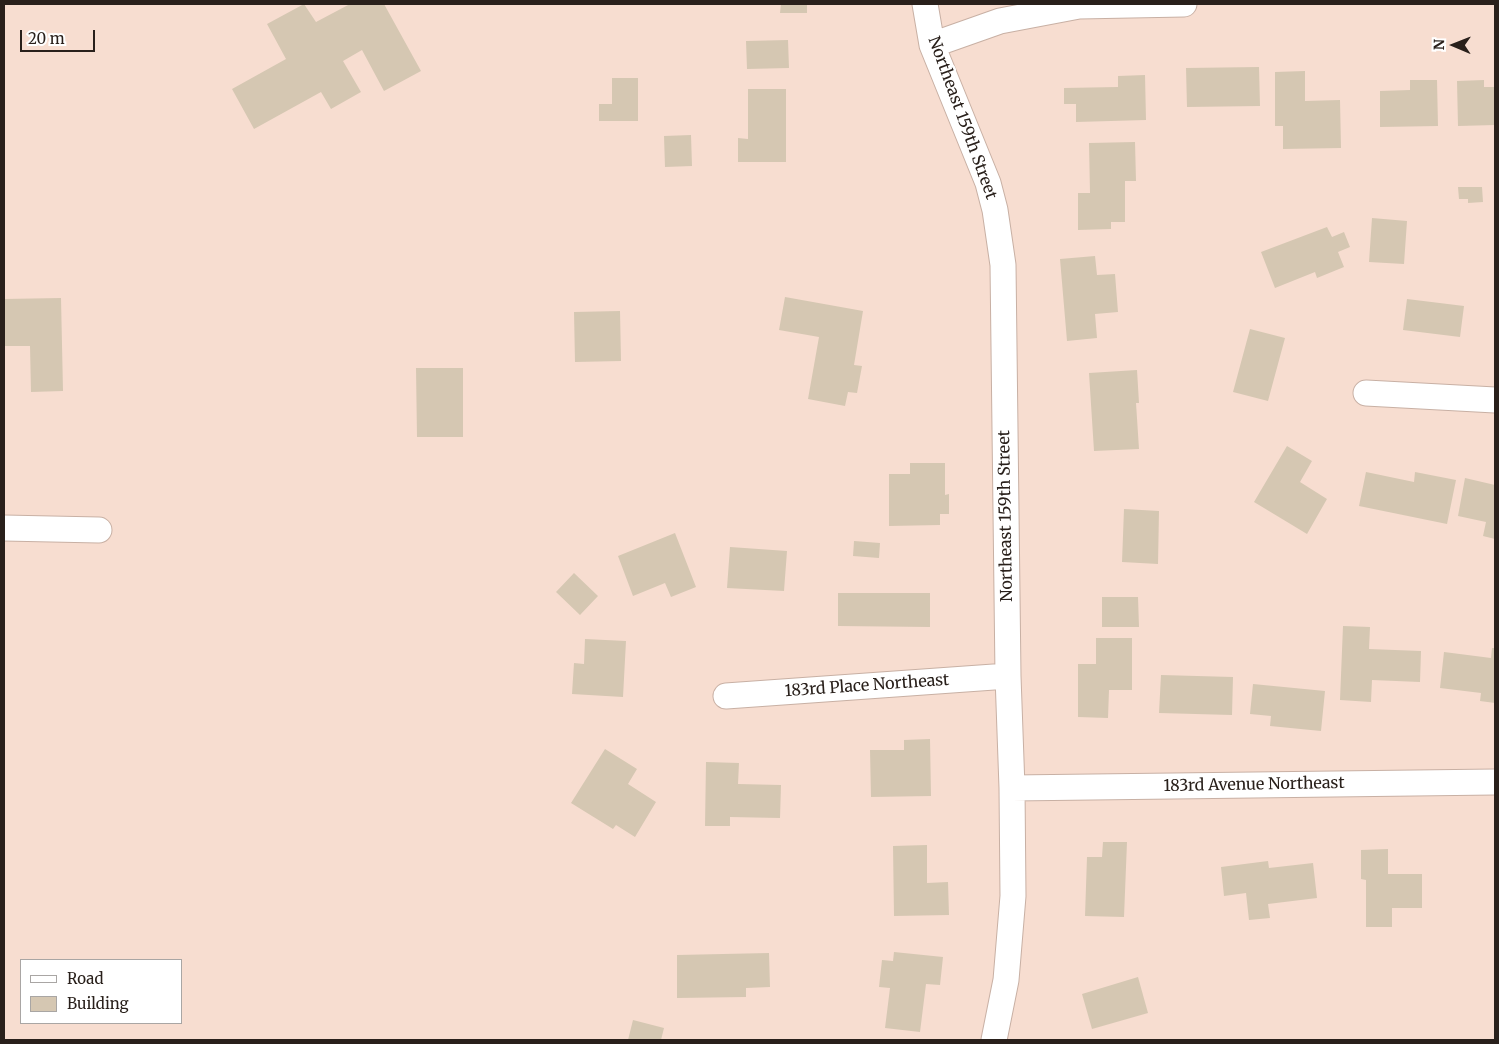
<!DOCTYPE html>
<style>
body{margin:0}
#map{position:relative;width:1499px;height:1044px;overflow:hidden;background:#f7ddd0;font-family:Merriweather,serif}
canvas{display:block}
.frame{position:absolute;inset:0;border:5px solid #29201b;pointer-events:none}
.legend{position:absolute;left:20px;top:959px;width:162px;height:65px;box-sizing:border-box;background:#fff;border:1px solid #a9a6a4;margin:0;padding:6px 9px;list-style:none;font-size:15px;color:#29201b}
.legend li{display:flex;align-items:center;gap:10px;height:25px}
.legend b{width:25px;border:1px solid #a9a6a4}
.north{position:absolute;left:1429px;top:20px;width:50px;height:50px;-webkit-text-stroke:4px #fff;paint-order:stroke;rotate:271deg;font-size:14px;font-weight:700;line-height:20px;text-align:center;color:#29201b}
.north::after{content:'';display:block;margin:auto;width:18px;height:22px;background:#29201b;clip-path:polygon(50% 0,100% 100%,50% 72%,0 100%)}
.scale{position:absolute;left:20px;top:30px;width:75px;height:22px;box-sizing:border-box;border:2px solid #29201b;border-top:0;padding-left:6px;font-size:15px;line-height:18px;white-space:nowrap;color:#29201b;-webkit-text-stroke:4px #fff;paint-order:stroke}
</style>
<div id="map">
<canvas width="1499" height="1044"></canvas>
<div class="frame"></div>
<ul class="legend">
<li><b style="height:6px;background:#fff"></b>Road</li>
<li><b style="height:14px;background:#d5c7b2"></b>Building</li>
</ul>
<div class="north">N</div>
<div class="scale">20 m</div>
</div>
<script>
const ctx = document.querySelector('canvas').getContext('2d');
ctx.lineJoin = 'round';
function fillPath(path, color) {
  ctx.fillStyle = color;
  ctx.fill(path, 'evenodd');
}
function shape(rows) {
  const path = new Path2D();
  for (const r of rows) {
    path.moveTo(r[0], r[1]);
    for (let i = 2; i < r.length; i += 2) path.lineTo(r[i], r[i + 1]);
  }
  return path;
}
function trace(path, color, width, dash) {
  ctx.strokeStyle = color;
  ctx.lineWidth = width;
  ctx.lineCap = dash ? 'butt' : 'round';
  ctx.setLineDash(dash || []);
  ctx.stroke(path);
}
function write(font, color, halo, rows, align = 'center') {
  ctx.font = font + ' Merriweather,serif';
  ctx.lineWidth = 5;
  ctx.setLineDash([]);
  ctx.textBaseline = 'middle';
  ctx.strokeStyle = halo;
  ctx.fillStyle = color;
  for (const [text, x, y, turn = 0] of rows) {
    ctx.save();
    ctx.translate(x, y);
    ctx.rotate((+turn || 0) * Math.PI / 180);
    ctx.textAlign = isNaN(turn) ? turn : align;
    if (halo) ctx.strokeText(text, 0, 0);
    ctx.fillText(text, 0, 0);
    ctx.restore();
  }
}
fillPath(shape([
 [304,4,316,22,350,4,384,4,421,71,384,91,362,50,343,61,361,92,331,109,321,92,254,129,232,89,286,59,267,24],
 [781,4,807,4,807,13,780,13],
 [788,40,789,68,747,69,746,41],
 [1259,67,1260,106,1187,107,1186,68],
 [1305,71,1305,101,1340,100,1341,148,1283,149,1283,126,1275,126,1275,72],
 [1145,75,1146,120,1076,122,1076,104,1064,104,1064,88,1118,87,1118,76],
 [612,78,638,78,638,121,599,121,599,104,612,104],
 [1410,80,1437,80,1438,126,1380,127,1380,91,1410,90],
 [1484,80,1484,87,1495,87,1495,125,1458,126,1457,81],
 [748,89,786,89,786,162,738,162,738,138,748,139],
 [691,135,692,166,665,167,664,136],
 [1135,142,1136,181,1125,181,1125,222,1111,222,1111,229,1078,230,1078,193,1090,193,1089,143],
 [1458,187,1482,187,1483,202,1468,203,1468,199,1459,199],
 [1372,218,1407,221,1404,264,1369,262],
 [1327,227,1332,237,1344,232,1350,247,1338,252,1344,267,1317,278,1315,272,1275,288,1261,252],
 [1095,256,1097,275,1115,274,1118,312,1095,314,1097,338,1067,341,1060,259],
 [785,297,863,311,854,365,862,366,857,393,848,392,845,406,808,399,819,337,779,330],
 [61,298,63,391,31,392,30,346,4,346,4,299],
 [1407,299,1464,306,1460,337,1403,330],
 [620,311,621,361,575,362,574,312],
 [1250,329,1285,338,1268,401,1233,392],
 [416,368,463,368,463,437,417,437],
 [1137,370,1139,403,1136,403,1139,449,1094,451,1089,373],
 [1287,446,1312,461,1300,482,1327,499,1307,534,1254,502],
 [910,463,945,463,945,495,949,494,949,514,940,514,940,525,889,526,889,474,910,474],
 [1366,472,1414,482,1415,472,1456,480,1447,524,1359,506],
 [1465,478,1495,485,1495,539,1483,536,1486,522,1458,516],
 [1124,509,1159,511,1158,564,1122,562],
 [675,533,696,587,671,597,665,583,633,596,618,556],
 [854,541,880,543,879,558,853,556],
 [730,547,787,551,784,591,727,588],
 [574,573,598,596,580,615,556,592],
 [838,593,930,593,930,627,838,626],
 [1102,597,1138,597,1139,627,1102,627],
 [1343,626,1370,627,1369,649,1421,651,1420,682,1372,680,1371,702,1340,700],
 [1096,638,1132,638,1132,690,1109,690,1108,718,1078,717,1078,664,1096,664],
 [585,639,626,641,623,697,572,694,574,663,584,664],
 [1492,648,1495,648,1495,703,1480,701,1481,693,1440,688,1444,652,1491,658],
 [1161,675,1233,677,1232,715,1159,713],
 [1253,684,1325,691,1321,731,1270,726,1271,716,1250,714],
 [930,739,931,796,871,797,870,750,904,750,904,740],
 [605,749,637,769,628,784,656,802,635,837,616,825,613,829,571,803],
 [706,762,739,763,738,784,781,785,780,818,730,817,730,826,705,826],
 [1103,842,1127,842,1124,917,1085,916,1087,857,1102,857],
 [927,845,927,883,948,882,949,915,894,916,893,846],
 [1388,849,1388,874,1422,874,1422,908,1392,908,1392,927,1366,927,1366,880,1361,879,1361,850],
 [1268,861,1269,868,1313,863,1317,898,1268,904,1270,918,1249,920,1246,893,1224,896,1221,867],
 [894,952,943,957,940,985,926,984,920,1032,885,1028,890,988,879,987,882,960,893,961],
 [769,953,770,987,746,988,746,997,677,998,677,955],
 [1138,977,1148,1013,1092,1029,1082,994],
 [633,1020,664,1028,661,1040,628,1040]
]), '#d5c7b2');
const minor = shape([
 [925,4,932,45,988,183,995,210,1003,265,1008,676,1012,788,1013,896,1006,980,994,1040],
 [932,45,1000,21,1079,6,1184,4],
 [1366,393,1495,400],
 [4,528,99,530],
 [726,696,1008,676],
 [1012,788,1495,782]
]);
trace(minor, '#c8b0a4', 27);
trace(minor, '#fff', 25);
write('16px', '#29201b', '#fff', [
 ["Northeast 159th Street",962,118,70],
 ["Northeast 159th Street",1006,516,-91],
 ["183rd Place Northeast",867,686,-4],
 ["183rd Avenue Northeast",1254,785,-1]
]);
</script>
